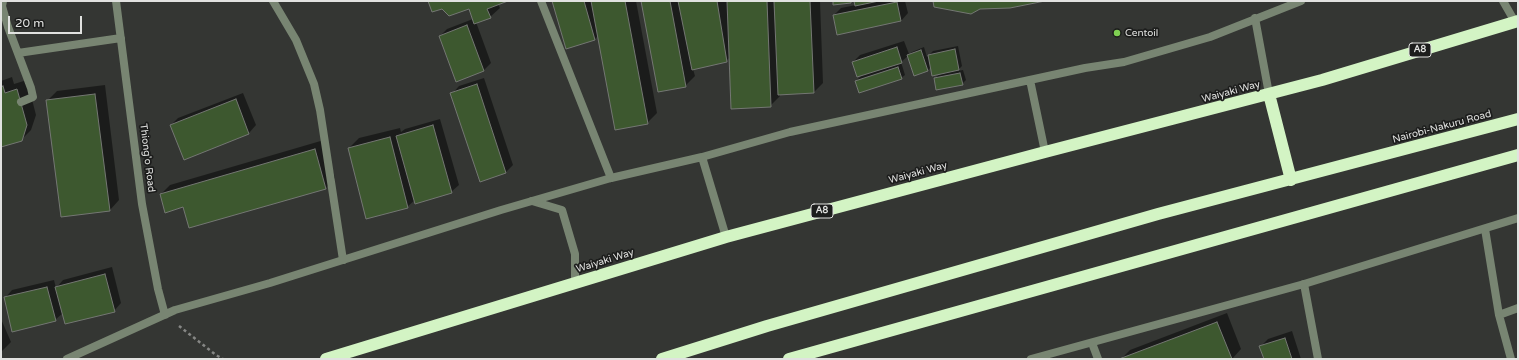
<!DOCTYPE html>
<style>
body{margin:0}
#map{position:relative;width:1519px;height:360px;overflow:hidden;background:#343633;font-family:"Varela Round",sans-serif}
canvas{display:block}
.frame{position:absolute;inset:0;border:2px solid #e1e2e0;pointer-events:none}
.scale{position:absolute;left:8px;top:16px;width:74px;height:18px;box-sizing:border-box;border:2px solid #e1e2e0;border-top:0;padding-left:5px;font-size:12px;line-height:14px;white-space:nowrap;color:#e1e2e0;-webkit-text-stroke:3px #1c1d1c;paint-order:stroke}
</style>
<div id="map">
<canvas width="1519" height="360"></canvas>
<div class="frame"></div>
<div class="scale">20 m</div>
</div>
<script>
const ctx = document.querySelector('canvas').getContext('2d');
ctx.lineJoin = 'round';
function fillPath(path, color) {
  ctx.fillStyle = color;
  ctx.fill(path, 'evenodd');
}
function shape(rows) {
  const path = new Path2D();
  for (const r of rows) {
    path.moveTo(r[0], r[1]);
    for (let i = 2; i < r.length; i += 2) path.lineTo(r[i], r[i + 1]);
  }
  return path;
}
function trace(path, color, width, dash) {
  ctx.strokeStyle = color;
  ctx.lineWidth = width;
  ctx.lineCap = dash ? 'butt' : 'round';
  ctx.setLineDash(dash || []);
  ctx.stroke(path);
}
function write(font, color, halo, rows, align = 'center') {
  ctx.font = font + ' "Varela Round",sans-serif';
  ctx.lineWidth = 3.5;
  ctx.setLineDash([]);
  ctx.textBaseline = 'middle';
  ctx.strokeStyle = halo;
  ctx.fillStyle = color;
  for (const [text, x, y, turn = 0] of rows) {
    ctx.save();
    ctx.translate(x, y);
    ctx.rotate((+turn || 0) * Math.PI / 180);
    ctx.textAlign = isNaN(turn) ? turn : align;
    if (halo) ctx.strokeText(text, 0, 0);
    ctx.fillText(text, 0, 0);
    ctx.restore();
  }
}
fillPath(shape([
 [429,1,505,1,498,4,500,8,490,17,476,22,491,63,484,70,440,36,447,29,473,19,469,7,443,8],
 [554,1,636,1,657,113,647,123,598,36,594,40],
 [642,1,820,1,823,83,814,92,780,94,780,96,770,106,730,57,726,61,693,69,695,76,685,86],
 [855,1,905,1,908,13,901,21,834,15,841,8,856,5],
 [904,41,909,54,912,52,924,47,927,57,933,51,958,46,962,66,957,71,963,70,966,80,962,84,935,78,941,73,931,67,927,71,908,56,901,62,905,75,901,78,856,81,863,74,853,62,860,55],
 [12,77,14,84,27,80,36,115,31,130,21,140,1,146,1,81],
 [484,78,513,165,506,172,480,180,452,94,459,86],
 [105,85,119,200,110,210,47,101,57,91],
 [243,93,256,125,249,133,184,158,171,125,178,118],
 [440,119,459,185,451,192,415,200,407,207,349,148,359,138,400,128,401,132,405,129],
 [324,140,335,178,326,188,184,206,161,194,170,185],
 [112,267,121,303,114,311,63,313,55,320,5,298,12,290,54,280,56,288,63,280],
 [1227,313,1241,349,1232,359,1121,359,1130,350],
 [1,319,11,342,1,352],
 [1292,331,1301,359,1265,359,1261,346,1268,339]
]), '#0007');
const building = shape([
 [428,1,508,1,487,9,491,18,474,24,469,9,449,16,442,9,432,12,428,1],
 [552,1,584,1,595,40,566,49,552,1],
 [591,1,625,1,648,124,615,130,591,1],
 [641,1,670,1,686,87,658,92,641,1],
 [678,1,717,1,727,62,692,70,678,1],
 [727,1,767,1,771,107,731,109,727,1],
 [774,1,810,1,814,93,778,95,774,1],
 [833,1,851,1,851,3,833,5,833,1],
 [854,1,879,1,855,6,854,1],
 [933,1,1045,1,1010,8,980,9,971,14,934,7,933,1],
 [897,2,901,21,837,35,833,15,897,2],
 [467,25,484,71,456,82,439,36,467,25],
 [897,47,902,63,857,77,852,62,897,47],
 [955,49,959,70,932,76,928,55,955,49],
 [921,50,928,71,914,76,907,55,921,50],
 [898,67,902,79,859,93,855,81,898,67],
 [960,73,963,85,936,90,934,78,960,73],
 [477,84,506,173,480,182,450,93,477,84],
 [3,86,5,93,17,89,27,125,22,141,1,147,1,87,3,86],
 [95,94,110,211,61,217,46,100,95,94],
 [236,99,249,134,184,160,170,125,236,99],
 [433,125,452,193,415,204,396,136,433,125],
 [390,137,408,208,366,219,348,148,390,137],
 [315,149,326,189,189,228,183,207,165,213,160,194,315,149],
 [105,274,115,312,65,324,55,287,105,274],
 [47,287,56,321,12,332,4,297,47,287],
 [1217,322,1232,359,1119,359,1217,322],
 [1285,338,1292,359,1264,359,1259,346,1285,338]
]);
fillPath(building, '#3d582f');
trace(building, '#747773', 1);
trace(shape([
 [179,326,216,355,223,359]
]), '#868785', 2.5, [3, 3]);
trace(shape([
 [273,1,296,40,314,84,320,110,343,260],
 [541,1,611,178],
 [532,201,562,210,575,254,575,283],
 [1485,229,1499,315,1511,359],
 [1304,284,1318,359],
 [1499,315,1518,308],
 [1092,343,1098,359]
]), '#788572', 8);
trace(shape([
 [3,1,2,6,8,27,31,88,33,97,21,102],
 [116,1,142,204,158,289,165,315],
 [1503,1,1515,22],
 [1255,18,1269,94],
 [18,53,121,38],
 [1030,80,1045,152],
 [702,157,726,237],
 [67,359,175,310,270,283,501,210,611,178,702,157,790,132,1085,68,1124,62,1210,37,1301,1],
 [1031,359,1304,284,1518,218]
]), '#788572', 8);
trace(shape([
 [1269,94,1291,180],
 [326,359,726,237,1045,152,1322,80,1518,21],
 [662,359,767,326,1158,214,1518,119],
 [789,359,1518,155]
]), '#d3f4c4', 12);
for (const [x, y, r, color] of [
 [1117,33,4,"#7fd052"]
]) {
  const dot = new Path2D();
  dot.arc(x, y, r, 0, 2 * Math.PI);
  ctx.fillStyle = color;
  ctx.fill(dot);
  trace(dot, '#1c1d1c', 1.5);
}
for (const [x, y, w] of [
 [1420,50,22],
 [822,211,22]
]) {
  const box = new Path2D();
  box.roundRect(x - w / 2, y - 7, w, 14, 3);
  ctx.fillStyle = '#1c1d1c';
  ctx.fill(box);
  trace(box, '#e1e2e0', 1);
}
write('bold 9px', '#e1e2e0', null, [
 ["A8",1420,50],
 ["A8",822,211]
]);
write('10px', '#e1e2e0', '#1c1d1c', [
 ["Centoil",1125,33]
], 'left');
write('10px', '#e1e2e0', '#1c1d1c', [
 ["Waiyaki Way",1231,92,-15],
 ["Nairobi-Nakuru Road",1442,127,-15],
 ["Thiong'o Road",147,158,83],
 ["Waiyaki Way",918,173,-15],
 ["Waiyaki Way",605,261,-17]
]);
</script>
